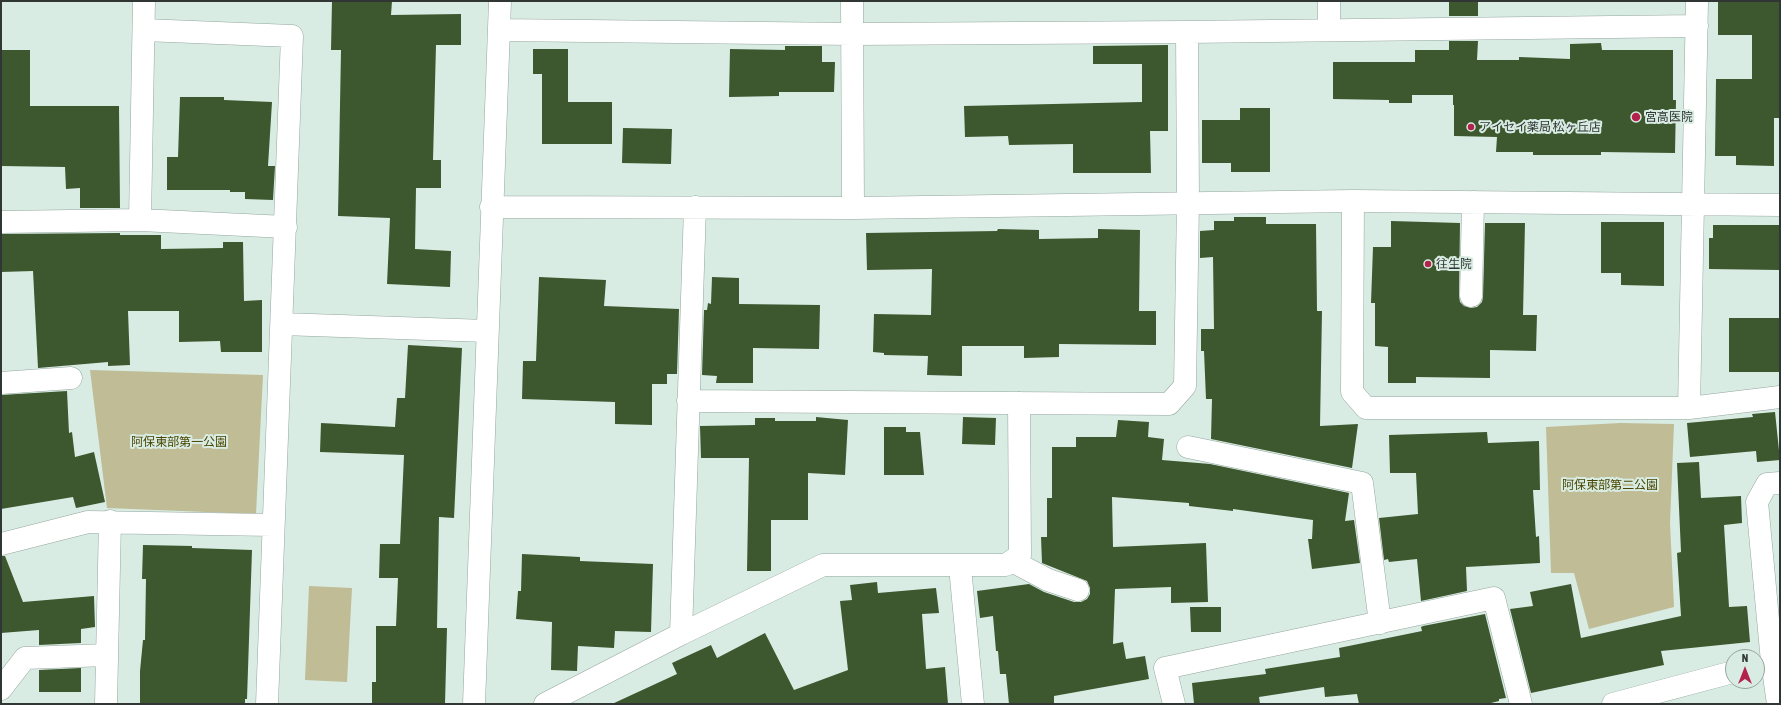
<!DOCTYPE html>
<html>
<head>
<meta charset="utf-8">
<style>
	body { margin:0 }
	#map { position:relative; width:1781px; height:705px; overflow:hidden; background:#d9ece3; font-family:"Asap Condensed",sans-serif }
	canvas { display:block }
	.frame { position:absolute; inset:0; border:2px solid #2f3633; pointer-events:none }
	.north { position:absolute; left:1725px; top:649px; width:40px; height:40px; box-sizing:border-box; background:#d9ece3; border:1px solid #95a39d; border-radius:50%; rotate:0deg; font-size:11px; font-weight:700; line-height:16px; text-align:center; color:#2f3633 }
	.north::after { content:''; display:block; margin:auto; width:14px; height:18px; background:#b3224b; clip-path:polygon(50% 0,100% 100%,50% 72%,0 100%) }
</style>
</head>
<body>
<div id="map">
<canvas width="1781" height="705"></canvas>
<div class="frame"></div>
<div class="north">N</div>
</div>
<script>
const c = document.querySelector('canvas').getContext('2d');
c.lineJoin = 'round';
function fillPath(path, color) {
  c.fillStyle = color;
  c.fill(path, 'evenodd');
}
function shape(rows) {
  const path = new Path2D();
  for (const r of rows) {
    path.moveTo(r[0], r[1]);
    for (let i = 2; i < r.length; i += 2) path.lineTo(r[i], r[i + 1]);
  }
  return path;
}
function strokePath(path, color, width, dash) {
  c.strokeStyle = color;
  c.lineWidth = width;
  c.lineCap = dash ? 'butt' : 'round';
  c.setLineDash(dash || []);
  c.stroke(path);
}
function label(font, color, halo, rows, align = 'center') {
  c.font = font + ' "Asap Condensed","Noto Sans JP",sans-serif';
  c.lineWidth = 4;
  c.setLineDash([]);
  c.textBaseline = 'middle';
  c.strokeStyle = halo;
  c.fillStyle = color;
  for (const [text, x, y, turn = 0] of rows) {
    c.save();
    c.translate(x, y);
    c.rotate((+turn || 0) * Math.PI / 180);
    c.textAlign = isNaN(turn) ? turn : align;
    if (halo) c.strokeText(text, 0, 0);
    c.fillText(text, 0, 0);
    c.restore();
  }
}
fillPath(shape([
	[90,370,263,375,256,514,107,508],
	[1620,423,1674,424,1670,523,1674,607,1589,629,1574,573,1551,573,1546,427],
	[309,586,352,588,347,682,305,680]
]), '#bfbc96');
fillPath(shape([
	[332,1,392,1,391,15,461,14,461,45,436,45,433,160,441,160,441,188,416,188,415,249,451,251,450,287,387,284,390,218,338,216,341,50,331,50],
	[1449,1,1478,1,1478,16,1449,16],
	[1718,1,1780,1,1780,118,1774,118,1774,166,1736,165,1736,156,1715,156,1716,79,1752,79,1752,35,1718,35],
	[1449,41,1478,41,1477,60,1519,60,1519,57,1570,59,1570,44,1601,43,1602,50,1673,50,1673,100,1676,100,1675,153,1601,152,1601,155,1533,155,1533,152,1496,152,1497,137,1454,136,1454,105,1453,105,1453,95,1412,95,1412,103,1389,103,1389,100,1333,99,1333,62,1415,62,1415,50,1449,50],
	[1168,45,1168,131,1150,131,1151,173,1073,173,1073,144,1009,145,1008,136,965,137,964,106,1142,102,1142,64,1093,64,1093,46],
	[785,46,822,46,822,62,835,62,834,92,779,92,779,96,729,97,730,49,785,50],
	[533,49,568,49,568,102,612,102,612,144,542,144,542,74,533,74],
	[1,50,30,50,30,106,119,106,120,208,80,208,80,188,66,189,65,167,1,166],
	[180,97,224,97,224,100,272,102,268,166,275,166,273,200,245,199,245,192,230,192,230,190,167,190,167,157,178,157],
	[1240,108,1270,108,1270,172,1231,172,1231,163,1202,163,1202,120,1240,120],
	[623,128,672,129,671,164,622,163],
	[1234,217,1266,217,1266,224,1316,224,1317,311,1322,311,1320,426,1358,424,1352,468,1211,439,1212,399,1206,399,1204,351,1201,351,1201,329,1214,329,1213,257,1200,258,1200,231,1214,230,1214,221,1234,221],
	[1391,221,1460,223,1459,296,1460,302,1464,306,1471,308,1477,307,1482,302,1483,297,1485,223,1525,223,1523,315,1537,315,1536,351,1490,350,1490,378,1416,377,1416,383,1388,383,1388,347,1375,346,1375,303,1371,303,1373,247,1391,247],
	[1601,222,1664,222,1664,286,1621,285,1621,273,1601,273],
	[1713,225,1779,225,1779,270,1709,269,1709,238,1713,238],
	[998,229,1039,230,1039,239,1098,238,1098,229,1140,230,1139,311,1156,311,1156,345,1059,344,1059,357,1024,358,1024,346,962,346,962,376,927,375,928,356,884,355,884,353,873,352,874,314,931,315,932,269,867,270,866,233,997,231],
	[120,233,120,235,161,235,161,249,223,248,223,242,243,242,244,301,262,300,262,352,221,352,220,341,179,342,179,311,128,311,130,365,108,366,108,362,38,368,33,271,1,272,1,234],
	[539,277,606,280,604,306,679,309,677,374,667,374,667,384,652,384,652,425,615,424,615,402,522,399,523,361,536,361],
	[712,277,739,278,739,304,820,305,819,349,753,348,753,383,716,383,717,376,702,375,704,310,707,310,708,303,711,304],
	[1729,318,1779,318,1779,372,1729,372],
	[408,345,462,348,454,518,439,517,437,628,447,628,445,704,372,704,372,682,376,682,376,626,396,626,398,578,379,578,380,544,400,544,404,455,320,452,321,423,395,427,397,398,405,398],
	[67,391,69,433,72,432,75,457,94,452,105,502,76,508,73,497,1,509,1,395],
	[1775,412,1780,460,1757,462,1756,451,1690,457,1687,423,1753,417,1752,414],
	[816,417,848,420,845,475,808,473,808,520,771,520,771,571,747,571,749,458,701,458,700,426,755,425,755,418,775,418,775,421,816,421],
	[963,417,996,418,995,445,962,444],
	[1118,420,1149,422,1148,437,1164,439,1162,460,1210,464,1349,493,1345,521,1354,520,1360,563,1312,569,1308,539,1312,539,1313,520,1233,509,1233,511,1189,506,1189,503,1112,497,1113,547,1206,543,1208,602,1171,603,1171,587,1115,589,1113,644,1123,642,1126,659,1145,656,1149,679,1054,696,1054,704,1009,704,1006,674,1000,674,998,651,996,651,993,616,980,618,977,591,1029,584,1044,592,1074,602,1081,602,1087,599,1090,594,1090,588,1087,581,1042,563,1041,537,1047,537,1047,498,1052,498,1052,447,1076,447,1076,437,1116,437],
	[884,427,906,427,906,432,920,432,924,475,884,475],
	[1487,432,1488,443,1539,441,1540,490,1533,490,1536,537,1539,536,1540,563,1466,567,1467,591,1421,601,1417,559,1389,562,1388,559,1384,560,1379,518,1418,514,1416,473,1390,473,1389,435],
	[1699,462,1701,498,1741,496,1742,523,1724,525,1729,607,1747,606,1750,642,1661,651,1664,665,1531,693,1510,609,1533,606,1530,592,1571,584,1581,638,1681,616,1677,553,1681,552,1677,463],
	[143,545,192,546,192,548,252,550,247,699,245,699,245,704,140,704,140,671,143,640,145,640,146,579,142,579],
	[522,554,580,557,580,561,653,564,651,632,615,631,614,648,578,646,577,671,551,670,552,622,516,619,518,591,521,591],
	[1,556,5,556,23,602,94,596,95,627,81,629,81,643,39,645,39,630,1,633],
	[877,582,878,593,936,588,939,613,922,614,926,669,945,667,948,704,612,704,677,674,672,663,711,645,717,658,765,633,794,690,848,670,840,601,852,600,850,585],
	[1190,607,1221,607,1221,632,1191,632],
	[1485,614,1506,698,1499,699,1499,701,1487,704,1359,704,1357,694,1325,697,1324,687,1259,697,1260,704,1194,704,1192,683,1266,674,1265,669,1340,657,1339,648,1422,631,1421,627,1423,626],
	[81,668,81,692,39,692,39,670]
]), '#3d572e');
const minor = shape([
	[852,1,853,208],
	[1329,1,1329,30],
	[144,30,292,36,267,704],
	[499,30,853,34,1187,32,1697,26],
	[1353,201,1352,392,1366,408,1689,408,1697,1],
	[491,207,853,208,1353,201,1780,205],
	[140,220,144,1],
	[1,222,140,220,286,227],
	[1471,296,1473,202],
	[282,324,487,331],
	[1,383,71,378],
	[688,401,1169,404,1185,386,1188,202,1187,32],
	[1689,408,1780,397],
	[1188,447,1362,483,1380,623],
	[1,544,88,522,273,525],
	[1012,561,1048,580,1078,590],
	[960,567,973,704],
	[681,634,695,207],
	[1,689,25,658,107,655],
	[106,704,110,521],
	[474,704,500,1],
	[545,704,681,634,823,565,1006,565,1020,555,1019,403],
	[1174,704,1165,668,1494,598,1521,704],
	[1613,704,1733,672],
	[1778,704,1772,662,1757,502,1767,484,1780,483]
]);
strokePath(minor, '#94a69e', 23);
strokePath(minor, '#fff', 22);
for (const [x, y, r, color] of [
	[1636,117,5,"#b3224b"],
	[1471,127,4,"#b3224b"],
	[1428,264,4,"#b3224b"]
]) {
  const dot = new Path2D();
  dot.arc(x, y, r, 0, 2 * Math.PI);
  c.fillStyle = color;
  c.fill(dot);
  strokePath(dot, '#d9ece3', 1.5);
}
label('12px', '#2f3633', '#d9ece3', [
	["宮高医院",1645,117],
	["アイセイ薬局 松ヶ丘店",1479,127],
	["往生院",1436,264]
], 'left');
label('12px', '#4a4500', '#d9ece3', [
	["阿保東部第一公園",179,442],
	["阿保東部第二公園",1610,485]
]);
</script>
</body>
</html>
